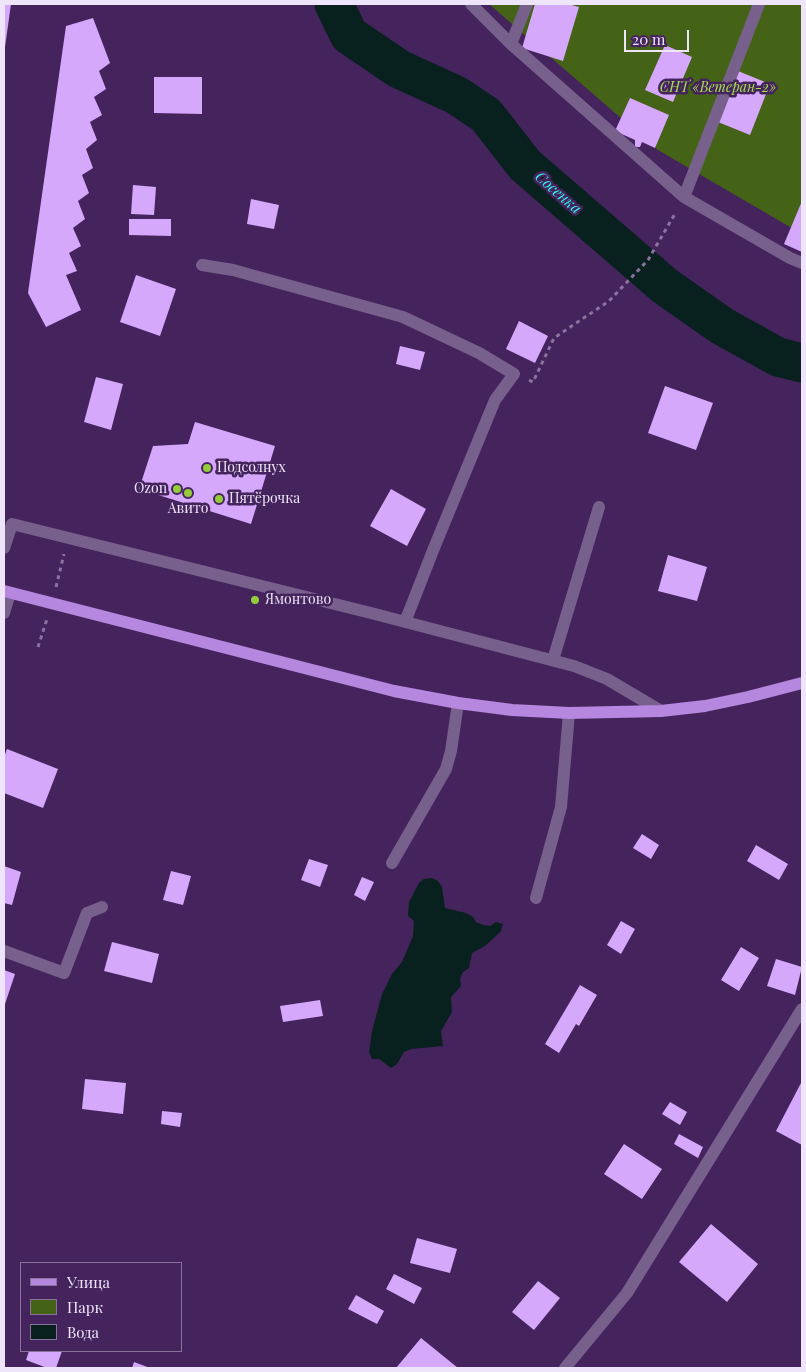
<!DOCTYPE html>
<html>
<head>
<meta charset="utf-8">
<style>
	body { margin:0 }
	#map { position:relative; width:806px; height:1372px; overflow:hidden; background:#45245e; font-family:"Playfair Display",serif }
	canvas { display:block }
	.frame { position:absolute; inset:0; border:5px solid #efe5fa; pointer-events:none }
	.legend { position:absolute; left:20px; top:1262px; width:162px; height:90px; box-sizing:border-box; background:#45245e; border:1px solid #89719c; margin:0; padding:6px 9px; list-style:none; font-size:15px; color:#efe5fa }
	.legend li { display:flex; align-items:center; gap:10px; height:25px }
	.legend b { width:25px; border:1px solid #89719c }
	.scale { position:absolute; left:624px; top:30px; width:65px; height:22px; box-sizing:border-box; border:2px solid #efe5fa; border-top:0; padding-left:6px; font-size:15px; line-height:18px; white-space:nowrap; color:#efe5fa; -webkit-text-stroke:4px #45245e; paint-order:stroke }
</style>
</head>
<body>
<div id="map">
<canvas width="806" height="1372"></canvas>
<div class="frame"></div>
<ul class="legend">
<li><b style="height:6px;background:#b687de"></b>Улица</li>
<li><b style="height:14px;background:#456316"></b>Парк</li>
<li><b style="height:14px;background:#08211f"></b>Вода</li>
</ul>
<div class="scale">20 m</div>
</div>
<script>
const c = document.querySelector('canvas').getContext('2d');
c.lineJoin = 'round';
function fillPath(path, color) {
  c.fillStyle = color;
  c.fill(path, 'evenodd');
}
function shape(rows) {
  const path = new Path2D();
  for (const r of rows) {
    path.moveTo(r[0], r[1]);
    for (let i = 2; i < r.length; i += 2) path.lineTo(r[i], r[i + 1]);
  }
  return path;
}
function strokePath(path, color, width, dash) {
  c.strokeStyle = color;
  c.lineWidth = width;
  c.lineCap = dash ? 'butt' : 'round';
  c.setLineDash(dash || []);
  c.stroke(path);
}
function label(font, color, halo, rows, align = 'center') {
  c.font = font + ' "Playfair Display",serif';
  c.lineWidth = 5;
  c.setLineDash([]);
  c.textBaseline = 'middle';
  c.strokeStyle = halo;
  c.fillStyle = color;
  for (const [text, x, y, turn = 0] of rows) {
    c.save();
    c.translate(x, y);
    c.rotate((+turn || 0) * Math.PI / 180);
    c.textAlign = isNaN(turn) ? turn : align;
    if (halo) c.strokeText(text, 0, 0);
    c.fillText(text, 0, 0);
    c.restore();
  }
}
fillPath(shape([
	[489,4,802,4,802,234,658,150]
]), '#456316');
fillPath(shape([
	[432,878,438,881,442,887,445,908,466,913,473,917,476,922,483,925,490,926,496,922,503,924,501,931,496,936,485,946,472,953,469,968,463,972,460,979,461,986,451,997,452,1012,441,1031,443,1046,411,1049,404,1052,397,1064,391,1068,379,1059,372,1059,369,1052,372,1031,382,994,392,974,402,962,413,936,414,921,408,916,409,902,419,883,424,879]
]), '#08211f');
strokePath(shape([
	[334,4,349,35,399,69,456,95,486,115,525,165,665,286,722,326,778,357,802,363]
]), '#08211f', 39);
fillPath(shape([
	[4,4,11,4,5,47,4,47],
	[535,4,568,4,579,7,563,61,522,48],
	[93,18,110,63,99,71,106,89,94,97,102,115,90,122,97,140,86,149,93,168,82,175,89,193,78,201,85,219,73,228,81,246,69,253,77,271,66,275,81,310,46,327,28,293,66,26],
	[665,45,692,57,673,102,645,90],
	[738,71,770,84,750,135,718,122],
	[154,77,202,77,202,114,154,113],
	[630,98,669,115,655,148,642,142,640,147,635,147,635,140,615,131],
	[133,185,156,187,154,215,131,214],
	[251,199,279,205,274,229,247,224],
	[802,201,802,252,784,244],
	[129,219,171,219,171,236,129,235],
	[136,275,176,289,160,336,120,322],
	[519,321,548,336,535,363,506,349],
	[400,346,425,352,420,370,396,364],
	[96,377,123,384,111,430,84,422],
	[665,386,713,403,696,450,648,433],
	[195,422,275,446,251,524,139,489,153,446,188,444],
	[391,489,426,509,407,546,370,526],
	[668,555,707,567,697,601,658,591],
	[7,749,58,769,43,808,4,793,4,757],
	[642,834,659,845,651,859,633,848],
	[756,845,788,864,779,880,747,861],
	[309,859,328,865,320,887,301,880],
	[4,866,21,872,12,905,4,903],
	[171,871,191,876,183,905,163,900],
	[362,877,374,882,365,901,354,895],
	[621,921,635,929,621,954,607,945],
	[112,942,159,954,152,983,104,971],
	[741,947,759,958,739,991,721,980],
	[776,959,802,967,795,995,767,986],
	[4,970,15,974,4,1007],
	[580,985,597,995,579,1026,576,1024,559,1053,545,1044],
	[320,1000,323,1016,283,1022,280,1006],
	[85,1079,126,1083,123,1114,82,1109],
	[802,1081,802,1145,776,1131],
	[670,1102,687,1112,680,1125,662,1114],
	[162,1111,182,1113,180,1127,161,1124],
	[679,1134,703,1147,698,1158,674,1144],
	[624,1144,662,1169,642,1199,604,1174],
	[711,1224,758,1264,727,1302,679,1262],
	[417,1238,457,1249,450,1273,410,1263],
	[394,1274,422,1288,414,1304,386,1289],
	[538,1281,560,1298,534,1330,512,1312],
	[356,1295,384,1311,377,1324,348,1309],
	[421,1338,458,1368,396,1368],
	[29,1351,62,1351,56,1368,47,1368,26,1360],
	[134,1362,150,1368,132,1368]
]), '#d5a8fc');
strokePath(shape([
	[529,380,533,382,554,338,609,301,648,260,676,212],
	[56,587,64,554],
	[38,647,47,619]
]), '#8b739e', 3, [4, 4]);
strokePath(shape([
	[471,4,511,44,527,4],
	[759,4,684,197,790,258,802,263],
	[511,44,684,197],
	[202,265,233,270,403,317,479,353,514,374,495,400,434,548,405,622],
	[4,548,12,524,371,613,574,666,607,679,661,711],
	[4,613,10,593],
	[553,660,599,507],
	[392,863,446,769,451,751,458,703],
	[536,898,561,807,569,713],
	[4,951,64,973,87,913,102,907],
	[565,1368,627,1293,802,1009]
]), '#77608b', 12);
strokePath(shape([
	[4,591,394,691,458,703,512,710,569,713,661,711,705,706,748,697,802,683]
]), '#b687de', 12);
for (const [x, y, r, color] of [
	[207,468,5,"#94cc3b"],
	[177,489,5,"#94cc3b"],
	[188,493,5,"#94cc3b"],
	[219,499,5,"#94cc3b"],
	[255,600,5,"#94cc3b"]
]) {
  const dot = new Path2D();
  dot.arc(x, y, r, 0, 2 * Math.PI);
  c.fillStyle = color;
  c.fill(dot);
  strokePath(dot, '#45245e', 2);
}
label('italic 14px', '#a5e04b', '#45245e', [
	["СНТ «Ветеран-2»",718,88]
]);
label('14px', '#efe5fa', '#45245e', [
	["Подсолнух",217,468],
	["Ozon",167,489,"right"],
	["Пятёрочка",229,499],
	["Авито",188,509,"center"],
	["Ямонтово",265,600]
], 'left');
label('italic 15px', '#2dfaee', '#45245e', [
	["Сосенка",558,193,41]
]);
</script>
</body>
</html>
